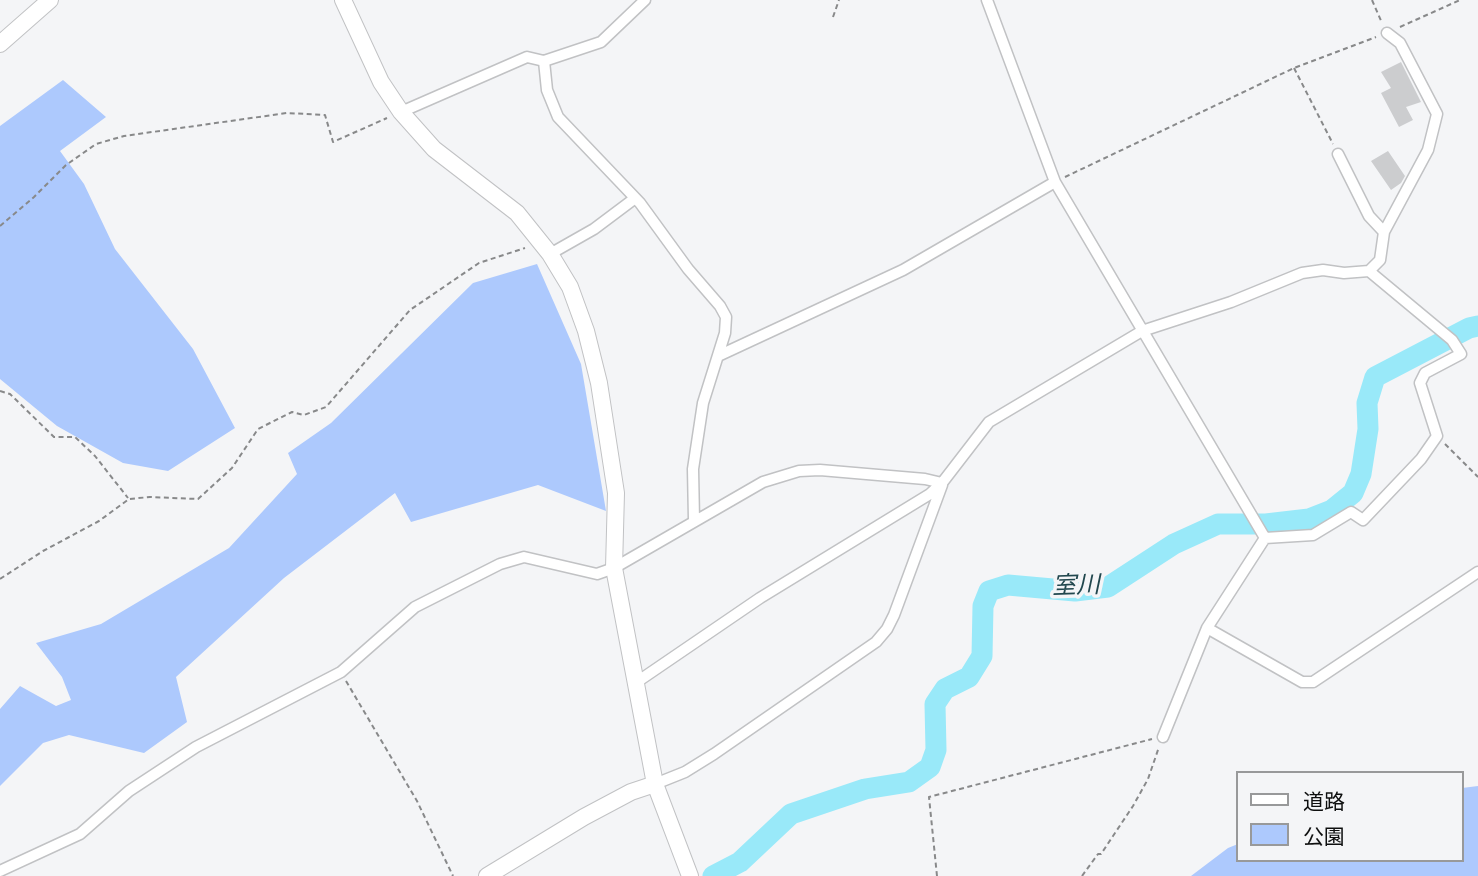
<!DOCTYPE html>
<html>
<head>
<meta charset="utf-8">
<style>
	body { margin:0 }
	#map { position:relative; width:1478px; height:876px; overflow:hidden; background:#f4f5f7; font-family:"Zilla Slab","Noto Sans JP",serif }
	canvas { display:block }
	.legend { position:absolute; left:1236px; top:771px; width:228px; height:91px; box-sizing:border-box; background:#f4f5f7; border:2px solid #98999a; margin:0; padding:9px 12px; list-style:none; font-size:21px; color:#0e0f0f }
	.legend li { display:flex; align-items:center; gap:14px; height:35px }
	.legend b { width:35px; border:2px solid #98999a }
</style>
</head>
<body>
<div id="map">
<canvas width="1478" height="876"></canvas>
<ul class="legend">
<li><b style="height:9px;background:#fff"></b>道路</li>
<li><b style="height:19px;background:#adc9fd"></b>公園</li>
</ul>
</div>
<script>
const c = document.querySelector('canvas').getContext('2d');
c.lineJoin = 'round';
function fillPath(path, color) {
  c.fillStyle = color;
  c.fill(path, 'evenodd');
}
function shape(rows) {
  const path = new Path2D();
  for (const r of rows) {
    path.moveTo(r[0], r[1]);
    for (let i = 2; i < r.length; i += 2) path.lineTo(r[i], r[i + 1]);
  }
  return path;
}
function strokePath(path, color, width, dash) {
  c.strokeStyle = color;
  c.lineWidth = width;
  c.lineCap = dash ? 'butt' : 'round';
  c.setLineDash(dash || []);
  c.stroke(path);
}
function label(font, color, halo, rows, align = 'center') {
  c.font = font + ' "Zilla Slab","Noto Sans JP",serif';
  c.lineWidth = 7;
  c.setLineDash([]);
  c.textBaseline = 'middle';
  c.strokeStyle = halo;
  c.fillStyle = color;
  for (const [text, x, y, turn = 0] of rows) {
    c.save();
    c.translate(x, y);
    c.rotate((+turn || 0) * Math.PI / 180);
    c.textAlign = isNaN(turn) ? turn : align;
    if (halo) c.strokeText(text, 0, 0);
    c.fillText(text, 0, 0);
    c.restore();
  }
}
fillPath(shape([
	[63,80,106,117,60,151,84,184,115,249,193,349,235,428,168,471,123,463,57,426,0,379,0,126],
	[537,264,581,364,606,511,538,485,411,522,395,493,284,578,176,677,187,722,144,753,69,735,43,743,0,786,0,709,20,686,56,706,71,700,62,677,36,643,101,624,229,548,297,474,288,453,331,423,473,283],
	[1478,786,1478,876,1191,876,1228,848,1238,844,1238,860,1462,860,1462,788]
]), '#adc9fd');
strokePath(shape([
	[713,876,740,862,791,814,865,789,909,782,930,767,936,750,935,704,945,689,969,677,982,656,983,606,989,591,1008,585,1075,591,1108,587,1174,544,1218,524,1266,524,1309,519,1332,510,1353,493,1361,474,1368,429,1367,403,1375,377,1469,328,1478,326]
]), '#99e9f9', 21);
fillPath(shape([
	[1401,62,1421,102,1406,107,1413,120,1399,127,1381,93,1391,88,1381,72],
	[1388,151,1405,176,1401,183,1391,190,1371,161]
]), '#cccdcf');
const street = shape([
	[987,0,1055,182,1265,538],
	[544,61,547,90,558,117,640,203,688,269,720,306,726,317,725,333,703,403,693,469,694,520],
	[401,112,527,57,544,61,601,42,645,0],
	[1338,154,1369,216,1384,232],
	[550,254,594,229,634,199],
	[718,356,903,270,1055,182],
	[1265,538,1313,535,1351,512,1363,520,1421,459,1437,436,1420,383,1425,373,1461,354,1452,340,1369,271],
	[1207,628,1302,682,1313,682,1478,572],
	[634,684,760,598,930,494,942,483,989,422,1142,331,1231,302,1302,273,1323,270,1344,273,1369,271,1380,260,1384,232,1428,150,1437,114,1400,43,1387,33],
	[1163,737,1207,628,1265,538],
	[655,784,685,772,714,754,876,642,887,629,894,615,942,485],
	[0,871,80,834,129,791,196,747,341,672,415,607,500,564,524,557,597,574,614,568,763,482,799,471,820,470,925,479,942,483]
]);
const secondary = shape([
	[343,0,381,82,401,112,434,149,517,213,550,254,570,287,586,331,599,383,616,493,614,568,655,784,631,792,584,817,487,876],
	[0,44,50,0],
	[655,784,690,876]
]);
strokePath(street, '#c1c2c4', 13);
strokePath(secondary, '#c1c2c4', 18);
strokePath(shape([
	[1372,0,1382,23],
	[833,17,839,0],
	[1400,27,1460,0],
	[1294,68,1333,144],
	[1065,177,1294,68,1376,37],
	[0,226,34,197,66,165,96,144,124,136,287,113,325,115,333,142,387,118],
	[0,391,10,394,54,437,75,437,95,456,128,498],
	[1445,444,1478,477],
	[0,579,43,551,99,521,129,499,150,497,198,499,232,468,258,429,292,412,304,415,326,407,410,310,479,263,525,248],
	[346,681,417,801,453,876],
	[937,876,929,797,1152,739],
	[1082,876,1098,854,1101,854,1133,806,1148,779,1159,747]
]), '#88898a', 2, [5, 3.5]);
strokePath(street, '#fff', 10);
strokePath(secondary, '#fff', 16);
label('italic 24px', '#21474e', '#f4f5f7', [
	["室川",1076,586,-2]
]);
</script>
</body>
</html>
